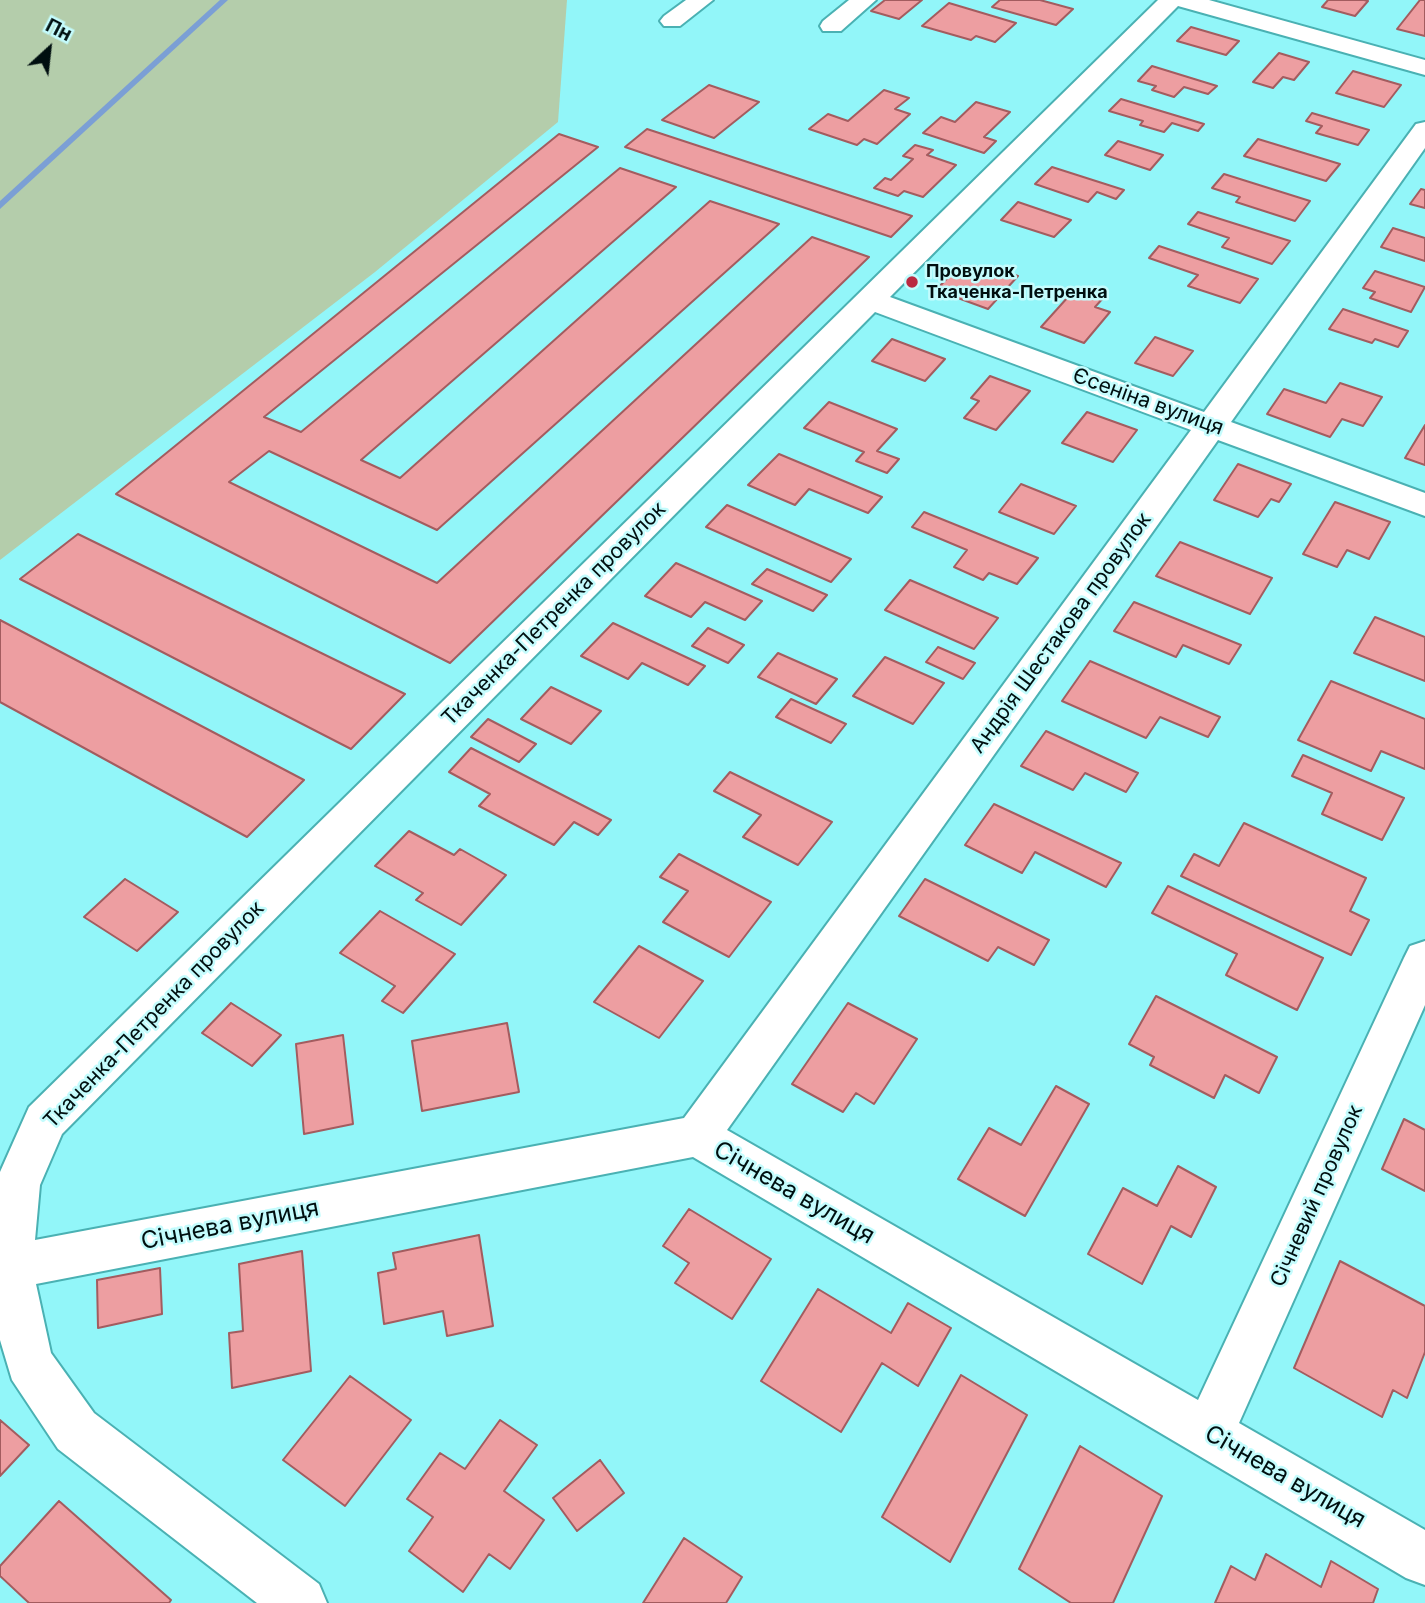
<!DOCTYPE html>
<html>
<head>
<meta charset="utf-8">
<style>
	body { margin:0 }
	#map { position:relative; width:1425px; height:1603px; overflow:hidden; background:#92f6f9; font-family:Inter,sans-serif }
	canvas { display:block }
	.north { position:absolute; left:14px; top:14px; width:70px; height:70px; -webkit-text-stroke:5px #c4fcfd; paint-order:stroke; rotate:27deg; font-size:19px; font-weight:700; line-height:28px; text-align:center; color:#000f10 }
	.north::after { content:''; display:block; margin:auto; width:24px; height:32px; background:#000f10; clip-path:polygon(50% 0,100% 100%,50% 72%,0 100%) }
</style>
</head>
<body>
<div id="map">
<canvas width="1425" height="1603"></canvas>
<div class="north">Пн</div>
</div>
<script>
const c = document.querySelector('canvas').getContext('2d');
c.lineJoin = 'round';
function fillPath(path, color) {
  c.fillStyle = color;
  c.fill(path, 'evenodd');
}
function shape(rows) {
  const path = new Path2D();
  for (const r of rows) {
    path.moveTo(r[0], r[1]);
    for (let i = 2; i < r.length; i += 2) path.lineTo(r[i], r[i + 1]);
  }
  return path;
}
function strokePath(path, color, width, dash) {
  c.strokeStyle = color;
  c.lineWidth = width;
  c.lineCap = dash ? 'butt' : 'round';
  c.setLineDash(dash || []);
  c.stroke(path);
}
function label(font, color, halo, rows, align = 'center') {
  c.font = font + ' Inter,sans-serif';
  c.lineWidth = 5;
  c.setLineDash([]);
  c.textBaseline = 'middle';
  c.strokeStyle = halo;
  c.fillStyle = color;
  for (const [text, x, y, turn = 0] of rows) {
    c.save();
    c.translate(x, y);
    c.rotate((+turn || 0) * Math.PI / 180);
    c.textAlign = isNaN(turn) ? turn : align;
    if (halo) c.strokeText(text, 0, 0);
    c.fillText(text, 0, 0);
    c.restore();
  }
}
fillPath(shape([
	[0,0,567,0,558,122,375,272,0,560]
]), '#b4cdab');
fillPath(shape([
	[220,0,228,0,0,209,0,201,220,0]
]), '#7b9fd5');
const building = shape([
	[885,0,922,0,899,19,871,11,885,0],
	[1000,0,1040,0,1073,9,1056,25,992,7,1000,0],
	[1328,0,1364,0,1368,1,1355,16,1322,7,1328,0],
	[1420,0,1425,0,1425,36,1397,29,1420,0],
	[949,3,1016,23,995,42,976,36,971,40,922,26,949,3],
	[1191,27,1239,41,1226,55,1177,41,1191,27],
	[1279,53,1309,62,1294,80,1283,77,1273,88,1253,82,1279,53],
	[1152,66,1217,86,1208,94,1184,87,1174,97,1152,90,1156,86,1138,81,1152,66],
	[1353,71,1401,85,1384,107,1336,93,1353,71],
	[709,85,759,102,714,138,662,120,709,85],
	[884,90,909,98,895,109,910,114,877,144,864,139,857,145,809,129,828,114,848,121,884,90],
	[1121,99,1204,124,1198,131,1172,123,1164,132,1140,125,1143,121,1109,111,1121,99],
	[976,102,1010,112,984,137,996,141,984,153,923,133,941,117,955,122,976,102],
	[1312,113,1369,130,1358,145,1316,133,1322,126,1306,121,1312,113],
	[647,129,912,216,891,237,625,147,647,129],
	[559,134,598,147,264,417,301,432,620,168,676,187,361,460,400,478,710,201,779,224,437,530,269,451,229,482,437,583,812,237,869,257,450,663,116,494,559,134],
	[1258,139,1340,164,1326,181,1244,156,1258,139],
	[1118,141,1163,155,1150,170,1105,155,1118,141],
	[915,145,933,150,927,155,956,165,923,197,904,191,898,196,874,188,885,178,891,180,913,159,903,156,915,145],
	[1052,167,1124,190,1116,199,1097,192,1088,202,1035,184,1052,167],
	[1224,174,1310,201,1295,221,1236,202,1240,197,1212,188,1224,174],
	[1421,189,1425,190,1425,208,1410,204,1421,189],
	[1018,202,1071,220,1054,237,1001,220,1018,202],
	[1198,212,1290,241,1272,264,1222,247,1229,238,1188,224,1198,212],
	[1393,228,1425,238,1425,261,1381,247,1393,228],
	[1159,246,1258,279,1240,303,1188,286,1198,275,1149,258,1159,246],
	[959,266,991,277,999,269,1018,276,988,309,936,290,959,266],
	[1375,271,1425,287,1411,312,1370,298,1375,292,1363,288,1375,271],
	[1077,287,1104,297,1095,307,1110,312,1084,343,1041,327,1077,287],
	[1343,309,1408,331,1398,347,1375,339,1372,343,1329,329,1343,309],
	[1155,337,1193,351,1173,376,1135,363,1155,337],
	[892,339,945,359,925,381,872,361,892,339],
	[990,376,1030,391,996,430,964,418,979,401,971,398,990,376],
	[1340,383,1382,397,1363,426,1342,419,1330,437,1267,414,1284,389,1326,403,1340,383],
	[829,402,897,429,877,451,899,459,887,473,856,461,864,452,804,428,829,402],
	[1087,412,1137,430,1113,462,1062,443,1087,412],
	[1425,425,1425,465,1405,458,1425,425],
	[779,454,882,497,868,513,809,489,795,505,748,485,779,454],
	[1238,464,1291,484,1279,502,1271,499,1258,517,1214,500,1238,464],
	[1021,484,1076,506,1054,534,999,512,1021,484],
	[1335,502,1390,522,1369,559,1347,550,1337,567,1303,554,1335,502],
	[727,505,851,559,831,582,706,527,727,505],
	[924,512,1038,558,1017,584,989,573,983,580,954,567,967,550,912,527,924,512],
	[78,534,405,694,351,749,20,579,78,534],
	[1180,542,1272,578,1250,614,1156,576,1180,542],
	[676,563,762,601,745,620,705,602,691,617,645,596,676,563],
	[767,569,827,595,813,611,752,584,767,569],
	[910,580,998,618,974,649,885,610,910,580],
	[1134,602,1241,645,1229,664,1183,645,1176,657,1114,631,1134,602],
	[1375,617,1425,637,1425,681,1354,653,1375,617],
	[0,620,304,780,247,837,0,702,0,620],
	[613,623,705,666,688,685,642,663,628,679,581,656,613,623],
	[708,628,744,645,728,663,692,646,708,628],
	[938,647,975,663,963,679,926,662,938,647],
	[778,653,837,679,816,704,758,677,778,653],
	[885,657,944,683,913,724,853,696,885,657],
	[1090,661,1220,717,1208,737,1160,717,1146,738,1062,701,1090,661],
	[1331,681,1425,719,1425,769,1381,751,1371,771,1298,740,1331,681],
	[551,687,601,711,571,744,521,719,551,687],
	[791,699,846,724,831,743,776,717,791,699],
	[488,719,536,744,519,762,471,737,488,719],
	[1046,731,1138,773,1126,792,1085,773,1073,790,1021,766,1046,731],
	[471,748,611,820,598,835,574,822,554,845,479,806,490,794,449,772,471,748],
	[1303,755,1404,798,1382,840,1322,814,1332,793,1292,776,1303,755],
	[730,772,832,822,798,865,743,837,761,815,714,791,730,772],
	[994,804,1121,863,1106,887,1035,852,1022,873,965,845,994,804],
	[1244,823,1366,878,1350,911,1369,920,1351,955,1181,876,1194,854,1219,866,1244,823],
	[409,831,454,855,460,849,506,875,461,925,416,900,423,893,375,866,409,831],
	[679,854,771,902,729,957,663,922,688,891,660,877,679,854],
	[125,879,178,912,137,951,84,917,125,879],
	[925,879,1049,940,1034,965,998,947,988,961,899,916,925,879],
	[1168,886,1323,958,1297,1010,1226,975,1237,954,1152,913,1168,886],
	[380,911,455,954,403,1013,382,1001,395,986,340,953,380,911],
	[639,946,703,981,659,1038,594,1002,639,946],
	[1156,996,1277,1057,1259,1093,1225,1075,1214,1098,1150,1065,1154,1057,1129,1044,1156,996],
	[231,1003,281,1035,252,1066,202,1033,231,1003],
	[848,1003,917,1039,874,1104,856,1093,843,1112,792,1084,848,1003],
	[507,1023,519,1092,422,1111,412,1041,507,1023],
	[343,1035,353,1124,304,1134,296,1044,343,1035],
	[1056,1086,1089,1104,1025,1216,958,1179,989,1128,1021,1145,1056,1086],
	[1404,1119,1425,1130,1425,1191,1382,1169,1404,1119],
	[1178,1166,1216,1187,1191,1237,1171,1226,1142,1284,1088,1254,1123,1188,1157,1206,1178,1166],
	[689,1209,771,1259,732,1319,675,1283,689,1263,663,1246,689,1209],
	[479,1235,493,1326,447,1336,443,1311,384,1324,378,1273,396,1269,393,1253,479,1235],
	[302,1251,311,1371,232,1388,229,1333,243,1331,239,1264,302,1251],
	[1340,1261,1425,1306,1425,1352,1407,1398,1393,1390,1382,1417,1294,1368,1340,1261],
	[160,1268,162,1314,98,1328,97,1280,160,1268],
	[818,1289,891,1333,908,1303,951,1328,918,1386,882,1363,841,1432,761,1381,818,1289],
	[961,1375,1027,1415,950,1562,882,1517,961,1375],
	[350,1376,411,1420,345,1506,283,1460,350,1376],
	[0,1420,29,1445,0,1476,0,1420],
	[500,1420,537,1445,504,1491,544,1520,510,1569,489,1554,463,1592,409,1551,433,1517,407,1499,440,1453,465,1469,500,1420],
	[1080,1446,1162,1496,1113,1603,1071,1603,1019,1569,1080,1446],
	[600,1460,624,1493,577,1531,553,1498,600,1460],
	[59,1501,171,1600,169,1603,29,1603,0,1576,0,1566,59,1501],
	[684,1538,742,1577,726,1603,643,1603,684,1538],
	[1266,1554,1321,1587,1331,1561,1378,1589,1373,1603,1215,1603,1231,1566,1255,1580,1266,1554]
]);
fillPath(building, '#ed9ea1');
strokePath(building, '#a35c5f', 2);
const street = shape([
	[686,0,713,0,680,26,664,26,660,21,664,16,686,0],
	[849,0,876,0,841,31,823,31,820,26,823,21,849,0],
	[1158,0,1209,0,1425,60,1425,75,1178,6,890,297,1204,412,1416,124,1425,122,1425,148,1231,422,1425,493,1425,516,1218,440,727,1130,1198,1400,1404,958,1410,946,1425,941,1425,1005,1239,1423,1425,1530,1425,1585,1406,1578,693,1157,36,1284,51,1353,94,1413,319,1584,327,1603,257,1603,58,1449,12,1380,0,1340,0,1172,29,1107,1158,0],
	[875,312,1191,430,684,1118,35,1240,40,1185,62,1134,875,312]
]);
strokePath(street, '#4ab1b3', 4);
fillPath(street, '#fff');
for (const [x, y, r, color] of [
	[912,282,7,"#ba2941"]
]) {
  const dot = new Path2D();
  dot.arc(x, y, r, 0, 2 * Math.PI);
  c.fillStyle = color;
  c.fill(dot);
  strokePath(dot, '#c4fcfd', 2.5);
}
label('bold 18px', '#000f10', '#c4fcfd', [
	["Провулок",926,272],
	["Ткаченка-Петренка",926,293]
], 'left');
label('21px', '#000f10', '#c4fcfd', [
	["Єсеніна вулиця",1148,402,20],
	["Ткаченка-Петренка провулок",554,614,-45],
	["Андрія Шестакова провулок",1061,633,-54],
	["Ткаченка-Петренка провулок",154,1015,-46],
	["Січневий провулок",1317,1196,-66]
]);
label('24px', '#000f10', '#c4fcfd', [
	["Січнева вулиця",794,1193,30],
	["Січнева вулиця",230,1225,-11],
	["Січнева вулиця",1285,1477,30]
]);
</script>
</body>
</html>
